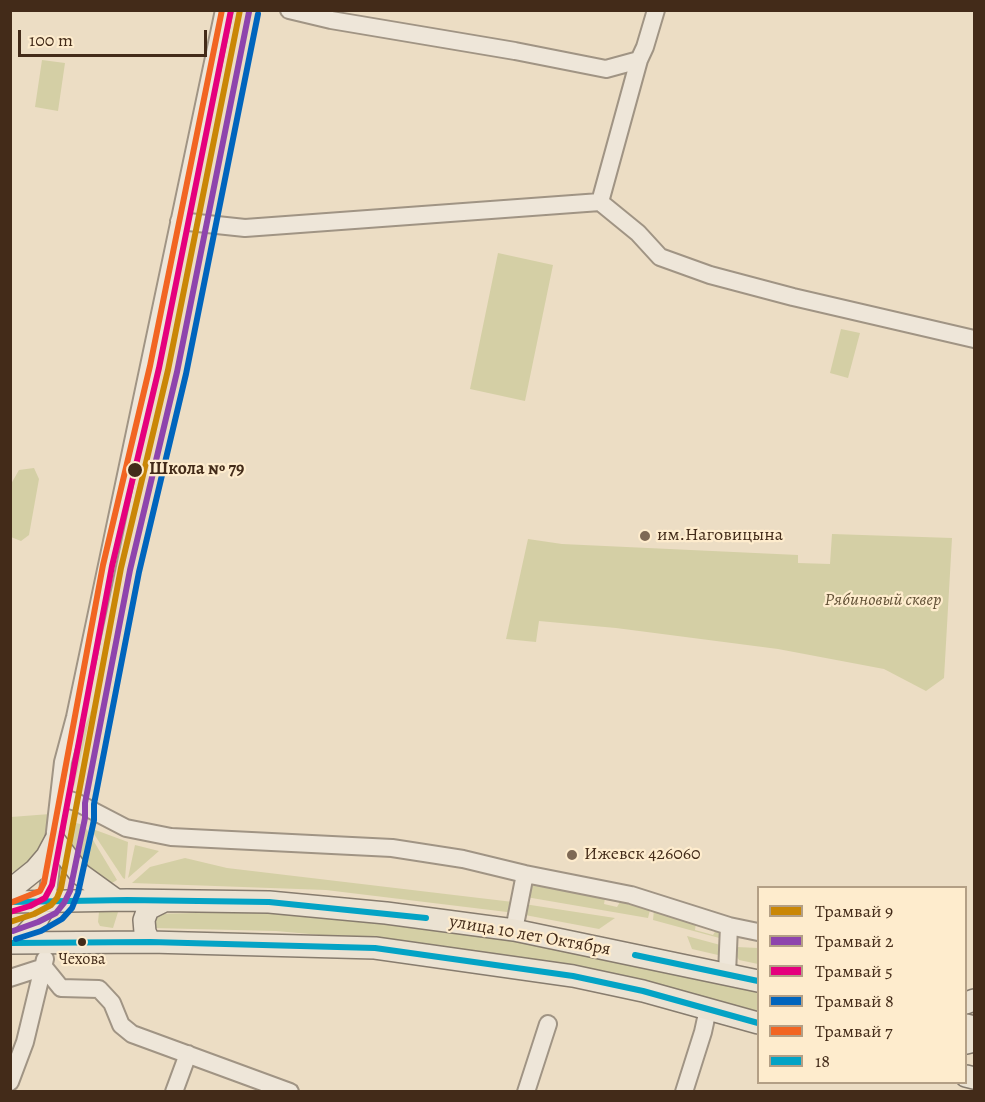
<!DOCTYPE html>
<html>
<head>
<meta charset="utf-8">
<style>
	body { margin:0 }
	#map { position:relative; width:985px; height:1102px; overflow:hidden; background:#ecddc4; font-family:Alegreya,serif }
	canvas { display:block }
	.frame { position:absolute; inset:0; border:12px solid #432b19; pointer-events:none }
	.legend { position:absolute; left:757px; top:886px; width:210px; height:198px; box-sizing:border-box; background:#feeccd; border:2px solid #b39f85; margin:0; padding:8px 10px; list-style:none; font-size:18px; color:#432b19 }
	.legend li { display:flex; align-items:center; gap:12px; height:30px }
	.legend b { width:30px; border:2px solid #b39f85 }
	.scale { position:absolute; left:18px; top:30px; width:189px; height:27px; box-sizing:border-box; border:3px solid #432b19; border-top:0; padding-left:8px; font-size:18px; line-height:21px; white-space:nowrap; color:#432b19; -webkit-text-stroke:4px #feeccd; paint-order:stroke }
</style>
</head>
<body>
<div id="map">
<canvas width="985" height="1102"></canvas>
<div class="frame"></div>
<ul class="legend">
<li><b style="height:8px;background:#ca8706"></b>Трамвай 9</li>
<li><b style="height:8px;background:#8e44ad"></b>Трамвай 2</li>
<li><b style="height:8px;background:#e5007d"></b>Трамвай 5</li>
<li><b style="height:8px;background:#0065bd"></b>Трамвай 8</li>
<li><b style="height:8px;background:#f26522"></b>Трамвай 7</li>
<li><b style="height:8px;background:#03a3c5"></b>18</li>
</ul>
<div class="scale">100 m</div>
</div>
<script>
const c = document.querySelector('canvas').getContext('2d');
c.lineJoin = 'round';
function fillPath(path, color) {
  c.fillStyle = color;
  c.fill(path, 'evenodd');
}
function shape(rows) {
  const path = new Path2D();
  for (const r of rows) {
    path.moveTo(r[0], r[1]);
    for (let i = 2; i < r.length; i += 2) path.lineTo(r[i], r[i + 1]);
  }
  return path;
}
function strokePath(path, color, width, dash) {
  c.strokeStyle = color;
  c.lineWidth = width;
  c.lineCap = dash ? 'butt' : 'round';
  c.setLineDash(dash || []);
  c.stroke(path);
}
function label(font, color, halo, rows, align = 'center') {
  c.font = font + ' Alegreya,serif';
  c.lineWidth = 4.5;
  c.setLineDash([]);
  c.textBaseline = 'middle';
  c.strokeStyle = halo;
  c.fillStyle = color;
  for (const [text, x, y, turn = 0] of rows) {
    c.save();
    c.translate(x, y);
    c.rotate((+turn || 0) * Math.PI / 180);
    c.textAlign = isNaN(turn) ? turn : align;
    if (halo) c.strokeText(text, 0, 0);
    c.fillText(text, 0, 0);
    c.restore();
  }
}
fillPath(shape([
	[42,60,65,63,58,111,35,107],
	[498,253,553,265,525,401,470,389],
	[841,329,860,333,848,378,830,373],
	[34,468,39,479,29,535,21,541,11,537,11,484,19,470],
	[832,534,952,538,944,678,926,691,884,669,778,649,616,628,539,621,536,642,506,639,528,539,562,544,798,555,798,563,830,564],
	[92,708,74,787,74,757],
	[50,814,43,845,33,860,11,873,11,817],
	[76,823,84,825,117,880,112,883,102,880,69,854],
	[90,828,128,842,125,879,123,878],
	[135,845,159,851,128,878],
	[185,858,227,868,513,902,510,911,507,912,326,890,132,883,150,867],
	[530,880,605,898,604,904,617,907,620,902,650,910,648,918,526,897],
	[524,904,615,918,599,929,525,915],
	[119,909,113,928,100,926,98,922,99,912,105,910],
	[654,910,696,923,695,930,713,935,716,930,722,935,723,939,653,920],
	[271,911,319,913,573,948,758,991,758,1011,629,979,399,942,276,931,153,928,154,914],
	[687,936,724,946,721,954,718,955,692,949],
	[737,947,758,948,758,964,739,960,735,953]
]), '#d4cfa5');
const minor = shape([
	[289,10,331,20,515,51,606,69,639,60],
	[656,10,645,47,639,60,600,202,638,233,660,257,710,275,793,297,974,339],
	[179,221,245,228,600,202],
	[60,797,76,802,126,828,171,837,392,848,463,859,525,874,631,895,729,926,758,932],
	[47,902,63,762,75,717,224,10],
	[514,930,525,874],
	[44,967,61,988,99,989,112,1003,121,1025,132,1034,290,1092],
	[727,974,729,926],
	[10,978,44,967],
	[10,1082,25,1042,45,959],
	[174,1092,188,1054],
	[526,1092,548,1024],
	[684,1092,703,1032,708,1009]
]);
const major = shape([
	[10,890,35,870,47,856,55,841,80,874,116,900],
	[10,902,127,900,269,902,386,913,514,930,758,981],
	[150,942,145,932,144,920,148,909,162,902],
	[10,943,150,942,375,948,573,976,643,991,758,1023],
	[18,943,35,924,47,902],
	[966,1003,974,1000],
	[966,1025,974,1027],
	[966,1043,974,1041],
	[966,1076,974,1078]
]);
strokePath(minor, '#a09484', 20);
strokePath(major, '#877c6e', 24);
strokePath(minor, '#eee6d9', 16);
strokePath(major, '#ebe2d2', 21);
strokePath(shape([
	[10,902,127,900,269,902,426,918],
	[10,943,150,942,375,948,573,976,643,991,758,1023],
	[635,955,758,981]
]), '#03a3c5', 6);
strokePath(shape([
	[10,922,34,914,51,905,57,898,61,888,121,568,168,370,240,10]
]), '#ca8706', 6);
strokePath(shape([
	[13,931,38,922,56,913,64,903,70,891,85,818,85,803,130,570,177,372,249,12]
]), '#8e44ad', 6);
strokePath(shape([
	[10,912,30,906,45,898,52,885,112,566,159,368,231,10]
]), '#e5007d', 6);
strokePath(shape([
	[16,939,41,931,62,919,72,908,78,893,94,820,94,804,139,572,186,374,258,14]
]), '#0065bd', 6);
strokePath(shape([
	[10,903,40,891,44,883,103,565,150,366,222,10]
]), '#f26522', 6);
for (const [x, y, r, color] of [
	[135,470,8,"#432b19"],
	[645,536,6,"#7e6955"],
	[572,855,6,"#7e6955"],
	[82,942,5,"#432b19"]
]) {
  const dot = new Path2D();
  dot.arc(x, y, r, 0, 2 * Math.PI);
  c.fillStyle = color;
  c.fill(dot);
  strokePath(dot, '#feeccd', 2);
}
label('16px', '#432b19', '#feeccd', [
	["Чехова",82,960]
]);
label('bold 18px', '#432b19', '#feeccd', [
	["Школа № 79",149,470]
], 'left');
label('18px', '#432b19', '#feeccd', [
	["им.Наговицына",657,536],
	["Ижевск 426060",584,855]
], 'left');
label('italic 18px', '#625136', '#feeccd', [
	["Рябиновый сквер",883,601]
]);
label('18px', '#432b19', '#feeccd', [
	["улица 10 лет Октября",530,936,10]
]);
</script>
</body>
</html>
